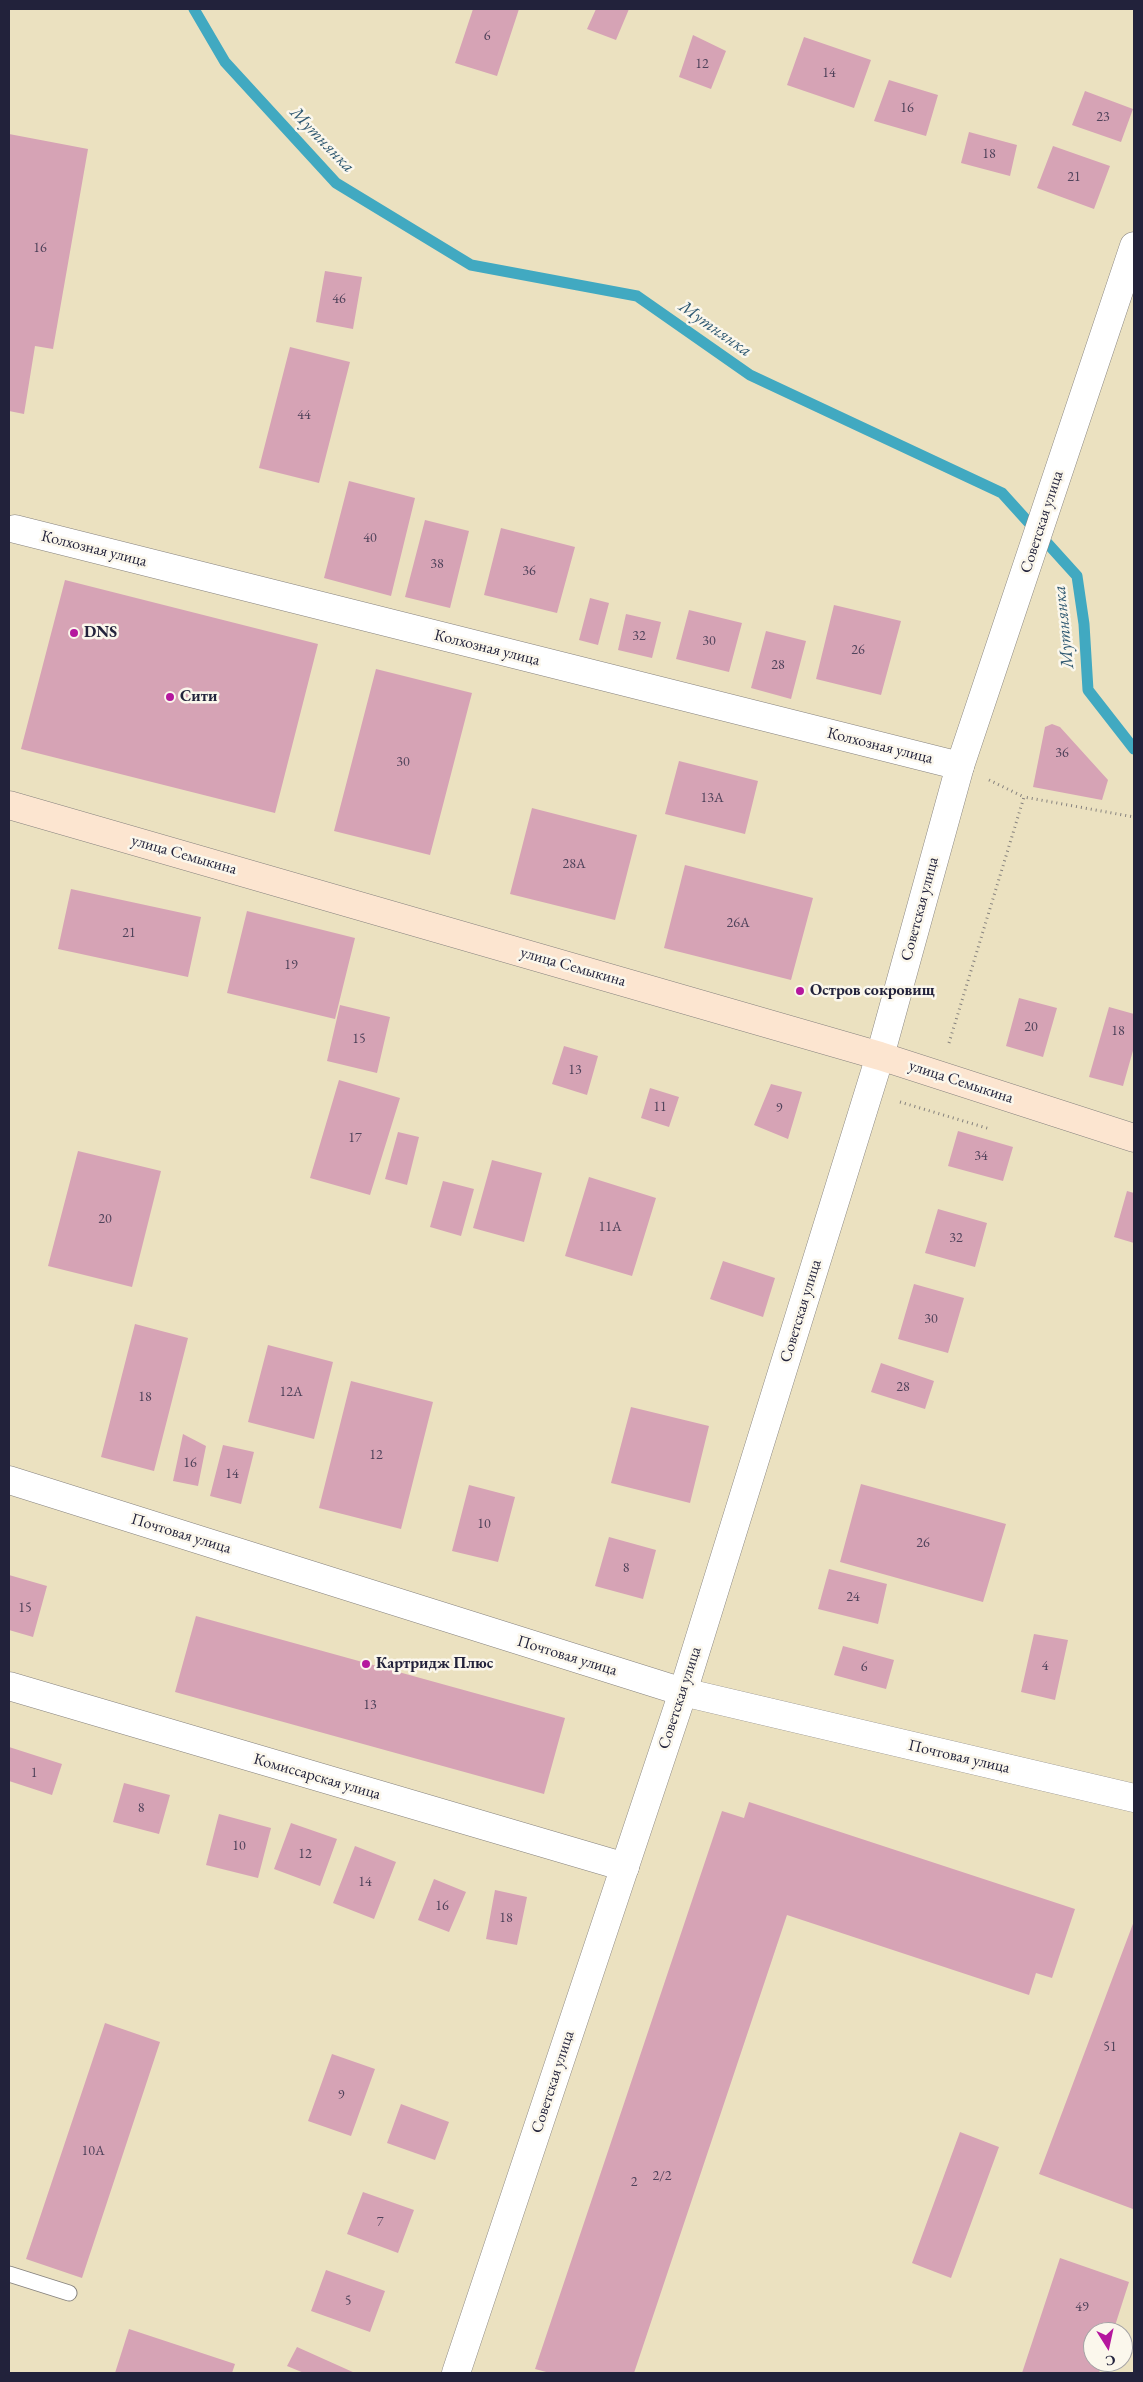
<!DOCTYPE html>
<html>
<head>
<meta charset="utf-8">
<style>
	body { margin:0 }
	#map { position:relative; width:1143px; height:2382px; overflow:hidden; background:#ebe1c0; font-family:"EB Garamond",serif }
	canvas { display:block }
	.frame { position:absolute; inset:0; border:10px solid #22223b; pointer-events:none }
	.north { position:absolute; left:1083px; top:2322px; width:50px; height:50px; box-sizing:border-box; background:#fbf7ec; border:1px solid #a4a2a5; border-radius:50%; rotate:170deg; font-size:14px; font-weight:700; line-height:20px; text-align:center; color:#22223b }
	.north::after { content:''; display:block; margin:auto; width:18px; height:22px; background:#b5179e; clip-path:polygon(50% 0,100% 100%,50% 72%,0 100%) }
</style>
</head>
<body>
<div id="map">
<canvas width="1143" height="2382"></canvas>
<div class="frame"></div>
<div class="north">С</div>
</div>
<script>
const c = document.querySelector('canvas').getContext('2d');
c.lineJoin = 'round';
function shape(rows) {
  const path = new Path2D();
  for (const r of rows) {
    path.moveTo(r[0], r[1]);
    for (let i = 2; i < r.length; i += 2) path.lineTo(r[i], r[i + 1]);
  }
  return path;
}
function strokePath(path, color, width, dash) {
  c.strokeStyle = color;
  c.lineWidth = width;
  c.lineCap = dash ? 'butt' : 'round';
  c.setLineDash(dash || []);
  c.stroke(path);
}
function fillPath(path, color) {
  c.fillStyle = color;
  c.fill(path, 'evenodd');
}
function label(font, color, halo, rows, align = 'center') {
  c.font = font + ' "EB Garamond",serif';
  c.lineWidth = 5;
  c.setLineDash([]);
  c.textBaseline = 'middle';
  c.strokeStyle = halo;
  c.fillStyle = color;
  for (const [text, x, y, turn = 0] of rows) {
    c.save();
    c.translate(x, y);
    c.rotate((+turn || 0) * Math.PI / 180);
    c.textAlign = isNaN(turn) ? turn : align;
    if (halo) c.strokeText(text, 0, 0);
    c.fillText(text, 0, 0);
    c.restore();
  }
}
strokePath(shape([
	[194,9,225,62,336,183,471,265,637,296,750,375,1002,493,1077,576,1084,624,1088,690,1134,749]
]), '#41a9c1', 11);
fillPath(shape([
	[473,9,519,9,497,76,455,63],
	[596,9,629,9,616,40,587,29],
	[693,35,726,51,711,89,679,77],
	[804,37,871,60,854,108,787,85],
	[889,80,938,95,926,136,874,121],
	[1085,91,1133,109,1121,142,1072,125],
	[969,132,1017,145,1010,176,961,163],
	[9,134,88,149,53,349,35,346,24,414,9,411],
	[1053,146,1110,166,1094,209,1037,188],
	[325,271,362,277,353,329,316,322],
	[290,347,350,362,319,483,259,468],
	[349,481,415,498,391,596,324,578],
	[425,520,469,531,450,608,405,597],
	[501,528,575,547,557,613,484,595],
	[65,580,318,644,275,813,21,749],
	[590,598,609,603,598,645,579,640],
	[834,605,901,621,881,695,816,679],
	[689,610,742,623,729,672,676,659],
	[626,614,661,622,652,658,618,650],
	[766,631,806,641,791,699,751,688],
	[376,669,472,693,430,855,334,831],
	[1052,724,1060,727,1108,780,1102,800,1033,787,1045,727],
	[679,761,758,781,745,834,665,814],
	[532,808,637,835,615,920,510,894],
	[685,865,813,898,791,980,664,948],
	[71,889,201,917,188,977,58,949],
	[247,911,355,938,335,1019,227,993],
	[1019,998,1057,1008,1043,1057,1006,1046],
	[340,1005,390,1017,377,1073,327,1061],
	[1109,1007,1134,1014,1134,1047,1123,1086,1089,1077],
	[564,1046,598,1056,587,1095,552,1084],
	[339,1080,400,1098,370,1195,310,1178],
	[771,1084,802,1092,788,1139,754,1125],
	[650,1088,679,1097,669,1127,641,1118],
	[958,1131,1013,1147,1003,1181,948,1166],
	[398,1132,419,1137,407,1185,385,1179],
	[78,1151,161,1171,132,1287,48,1266],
	[492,1160,542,1173,524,1242,473,1228],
	[589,1177,656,1198,632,1276,565,1256],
	[443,1181,474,1189,461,1236,430,1227],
	[1127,1191,1134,1193,1134,1243,1114,1237],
	[938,1209,987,1223,975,1267,925,1253],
	[723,1261,775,1278,763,1317,710,1299],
	[914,1284,964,1298,948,1353,898,1339],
	[135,1324,188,1338,154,1471,101,1457],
	[268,1345,333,1362,314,1439,248,1422],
	[881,1363,934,1381,925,1409,871,1392],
	[351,1381,433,1402,401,1529,319,1508],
	[631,1407,709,1426,690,1503,611,1483],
	[183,1434,206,1446,198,1486,173,1481],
	[223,1445,254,1452,241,1504,210,1496],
	[861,1484,1006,1524,983,1602,840,1562],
	[469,1485,515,1497,498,1562,452,1551],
	[609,1537,656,1550,643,1599,595,1586],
	[829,1569,887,1584,878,1624,818,1609],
	[9,1575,47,1586,33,1637,9,1630],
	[196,1616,565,1718,544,1794,175,1692],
	[1034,1634,1068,1640,1055,1700,1021,1692],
	[843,1646,894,1660,886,1689,834,1675],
	[9,1747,62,1764,52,1795,9,1781],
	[124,1783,170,1795,159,1834,113,1822],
	[749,1802,1075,1909,1052,1978,1036,1973,1029,1995,787,1915,634,2373,550,2373,535,2369,722,1811,744,1818],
	[219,1814,271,1828,258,1878,206,1865],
	[291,1823,337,1839,320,1886,274,1869],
	[355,1846,396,1862,374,1919,333,1903],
	[434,1879,466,1892,449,1932,418,1920],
	[495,1890,527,1897,517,1945,486,1939],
	[1134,1921,1134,2206,1133,2209,1039,2174],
	[105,2023,160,2042,82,2278,26,2259],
	[332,2054,375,2069,351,2136,308,2121],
	[401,2104,449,2122,435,2160,387,2143],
	[960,2132,999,2147,951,2278,912,2263],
	[363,2192,414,2210,398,2253,347,2234],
	[1060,2258,1129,2282,1113,2332,1093,2332,1093,2362,1102,2362,1099,2373,1022,2373],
	[326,2270,385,2291,370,2332,311,2311],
	[129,2329,235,2364,232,2373,115,2373],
	[297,2347,355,2373,304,2373,287,2366]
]), '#d6a3b5');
const service = shape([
	[9,2274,69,2293]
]);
const minor = shape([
	[15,529,960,766],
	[9,1480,683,1692,1134,1798],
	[9,1686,625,1867]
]);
const tertiary = shape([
	[456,2373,683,1692,880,1056,960,766,1134,246]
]);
const secondary = shape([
	[9,805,880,1056,1134,1138]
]);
strokePath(service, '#86827e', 17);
strokePath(minor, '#86827e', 29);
strokePath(tertiary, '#86827e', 29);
strokePath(secondary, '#86827e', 29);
strokePath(shape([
	[989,780,1024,797],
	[949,1043,1024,797,1134,817],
	[900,1102,990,1129]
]), '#86827e', 3, [1, 4]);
strokePath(service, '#fff', 15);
strokePath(minor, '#fff', 28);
strokePath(tertiary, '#fff', 28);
strokePath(secondary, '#fce5d0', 28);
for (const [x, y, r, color] of [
	[74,633,5,"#b5179e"],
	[170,697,5,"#b5179e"],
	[800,991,5,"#b5179e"],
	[366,1664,5,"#b5179e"]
]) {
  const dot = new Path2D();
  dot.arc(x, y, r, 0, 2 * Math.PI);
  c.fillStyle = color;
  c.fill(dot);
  strokePath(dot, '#fbf7ec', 2);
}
label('14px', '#4f425a', null, [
	["6",487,36],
	["12",702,64],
	["14",829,73],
	["16",907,108],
	["23",1103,117],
	["18",989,154],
	["21",1074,177],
	["16",40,248],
	["46",339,299],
	["44",304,415],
	["40",370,538],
	["38",437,564],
	["36",529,571],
	["32",639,636],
	["30",709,641],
	["26",858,650],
	["28",778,665],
	["36",1062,753],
	["30",403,762],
	["13А",712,798],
	["28А",574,864],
	["26А",738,923],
	["21",129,933],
	["19",291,965],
	["20",1031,1027],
	["18",1118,1031],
	["15",359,1039],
	["13",575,1070],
	["11",660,1107],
	["9",779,1108],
	["17",355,1138],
	["34",981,1156],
	["20",105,1219],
	["11А",610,1227],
	["32",956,1238],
	["30",931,1319],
	["28",903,1387],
	["12А",291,1392],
	["18",145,1397],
	["12",376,1455],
	["16",190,1463],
	["14",232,1474],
	["10",484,1524],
	["26",923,1543],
	["8",626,1568],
	["24",853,1597],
	["15",25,1608],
	["4",1045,1666],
	["6",864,1667],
	["13",370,1705],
	["1",34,1773],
	["8",141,1808],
	["10",239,1846],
	["12",305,1854],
	["14",365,1882],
	["16",442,1906],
	["18",506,1918],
	["51",1110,2047],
	["9",341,2095],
	["10А",93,2151],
	["2/2",662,2176],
	["2",634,2182],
	["7",380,2222],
	["5",348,2301],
	["49",1082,2307]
]);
label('16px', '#22223b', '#fbf7ec', [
	["Советская улица",1042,522,-72],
	["Колхозная улица",94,549,14],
	["Колхозная улица",487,648,14],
	["Колхозная улица",880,746,14],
	["улица Семыкина",184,855,16],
	["Советская улица",920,909,-75],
	["улица Семыкина",573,967,16],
	["улица Семыкина",961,1082,18],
	["Советская улица",801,1311,-73],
	["Почтовая улица",181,1534,17],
	["Почтовая улица",567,1656,17],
	["Советская улица",680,1698,-72],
	["Почтовая улица",959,1757,13],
	["Комиссарская улица",317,1777,16],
	["Советская улица",553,2082,-72]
]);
label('bold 16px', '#22223b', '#fbf7ec', [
	["DNS",84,633],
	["Сити",180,697],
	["Остров сокровищ",810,991],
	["Картридж Плюс",376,1664]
], 'left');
label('italic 18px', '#2e5871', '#fbf7ec', [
	["Мутнянка",322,140,46],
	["Мутнянка",715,329,35],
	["Мутнянка",1064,627,-96]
]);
</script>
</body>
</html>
